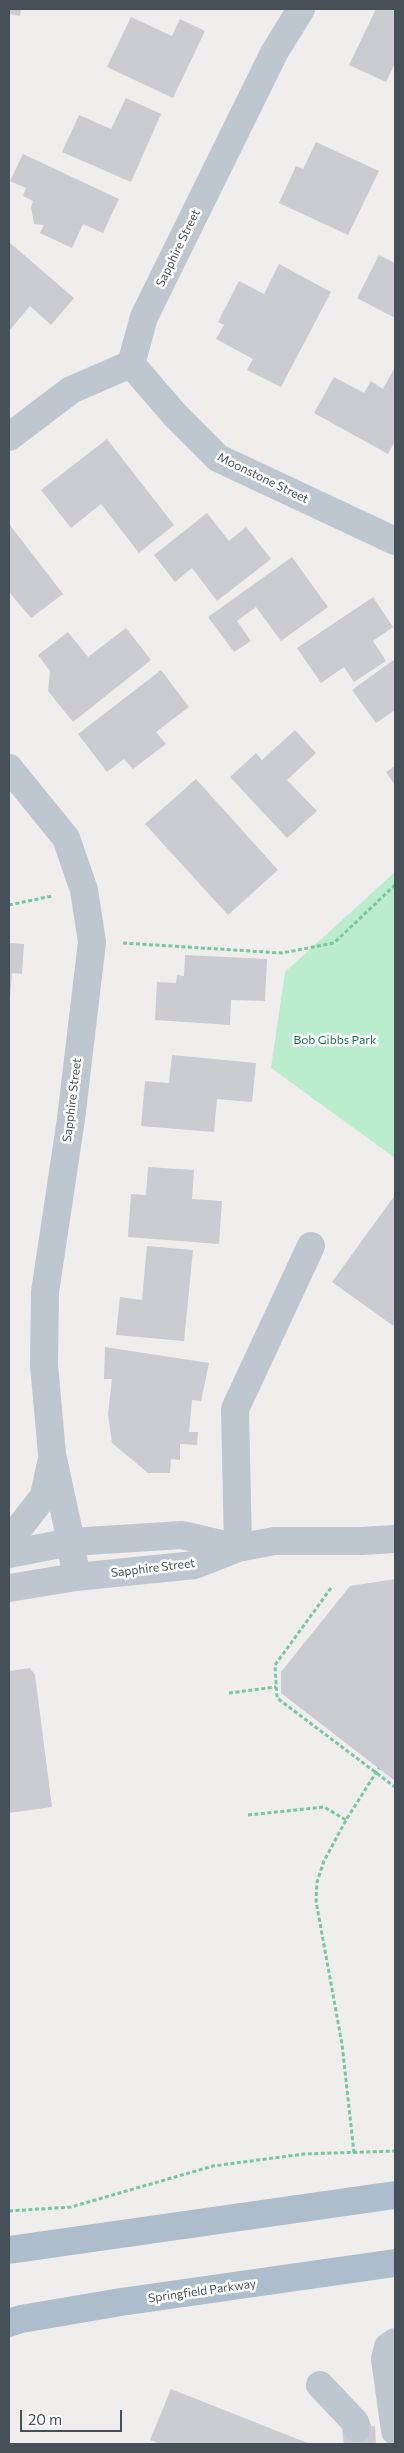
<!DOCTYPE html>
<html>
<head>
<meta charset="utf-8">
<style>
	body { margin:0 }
	#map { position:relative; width:404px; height:2453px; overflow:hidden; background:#f0eded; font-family:Commissioner,sans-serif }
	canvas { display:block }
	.frame { position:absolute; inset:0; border:10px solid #465059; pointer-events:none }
	.scale { position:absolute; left:20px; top:2410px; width:102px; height:22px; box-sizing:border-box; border:2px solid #465059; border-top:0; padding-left:6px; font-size:15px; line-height:18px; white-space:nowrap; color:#465059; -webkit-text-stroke:4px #fff; paint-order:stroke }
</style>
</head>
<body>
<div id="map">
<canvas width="404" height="2453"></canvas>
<div class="frame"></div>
<div class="scale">20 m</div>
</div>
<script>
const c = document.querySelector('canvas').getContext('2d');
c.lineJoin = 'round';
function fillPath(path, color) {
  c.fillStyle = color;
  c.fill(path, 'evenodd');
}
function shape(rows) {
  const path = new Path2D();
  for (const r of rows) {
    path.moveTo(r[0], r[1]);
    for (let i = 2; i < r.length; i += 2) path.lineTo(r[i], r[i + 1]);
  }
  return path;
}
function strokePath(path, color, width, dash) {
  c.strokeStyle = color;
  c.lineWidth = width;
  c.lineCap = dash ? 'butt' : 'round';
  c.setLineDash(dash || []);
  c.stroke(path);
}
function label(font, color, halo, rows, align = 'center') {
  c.font = font + ' Commissioner,sans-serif';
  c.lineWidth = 5;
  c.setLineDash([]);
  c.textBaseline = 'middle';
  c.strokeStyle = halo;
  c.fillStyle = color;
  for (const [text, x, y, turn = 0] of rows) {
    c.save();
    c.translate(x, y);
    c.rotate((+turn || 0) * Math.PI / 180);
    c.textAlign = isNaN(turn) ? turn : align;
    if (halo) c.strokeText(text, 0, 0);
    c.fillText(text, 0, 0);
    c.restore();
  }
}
fillPath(shape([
	[395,872,395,1158,271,1068,285,972]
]), '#bcecce');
fillPath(shape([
	[9,9,21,9,20,16,9,14],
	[376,9,395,9,395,63,386,82,349,65],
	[131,17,172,36,180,19,205,31,173,98,107,67],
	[126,98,161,114,131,182,62,152,79,115,111,129],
	[316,142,379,171,348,235,279,203,296,166,303,169],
	[23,154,119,199,103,233,83,224,72,248,40,233,44,225,34,224,31,207,33,201,23,196,26,188,10,181],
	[9,242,74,298,51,325,30,306,9,331],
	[379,255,395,263,395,318,357,298],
	[279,264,331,292,281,387,247,370,253,359,216,339,224,325,218,322,239,281,264,294],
	[395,367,395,441,388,454,314,413,334,377,364,393,371,381,383,389],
	[107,439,174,525,139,553,101,504,71,528,41,490],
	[207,513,229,541,246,527,271,559,217,601,192,568,175,582,154,555],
	[10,525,63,594,31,618,9,592],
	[292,557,328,607,281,641,256,607,237,621,251,641,234,652,208,617],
	[373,597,393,627,373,641,386,661,354,682,344,667,321,683,297,648],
	[126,628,151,660,73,722,48,691,50,671,38,655,68,632,88,657],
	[395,659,395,710,376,723,352,690],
	[161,670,189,707,156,732,166,744,133,769,124,759,107,772,78,734],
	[295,730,316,753,287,780,317,811,287,838,230,777,256,753,262,760],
	[395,766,395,785,386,772],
	[196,779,278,870,228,915,145,824],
	[9,943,24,944,22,974,12,973,10,998],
	[185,955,267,959,265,1001,231,1000,230,1025,155,1020,157,982,176,983,177,975,184,976],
	[172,1055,256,1063,252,1102,217,1099,214,1132,141,1126,145,1081,169,1083],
	[148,1167,194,1170,192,1199,222,1201,219,1244,128,1237,131,1194,146,1195],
	[395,1195,395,1327,332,1282],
	[147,1246,193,1250,184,1341,116,1335,120,1297,142,1300],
	[105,1347,209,1363,201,1401,192,1400,189,1432,198,1432,197,1445,180,1444,180,1460,171,1459,170,1473,148,1473,112,1443,108,1414,112,1379,104,1379],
	[395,1579,395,1781,281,1693,281,1672,350,1586],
	[30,1668,35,1675,52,1807,9,1813,9,1671],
	[171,2389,282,2433,310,2444,160,2444,150,2440],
	[375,2426,376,2444,344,2444,342,2430]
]), '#caccd2');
strokePath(shape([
	[9,905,52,896],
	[123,943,282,953,334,943,395,885],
	[331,1588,275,1665,277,1698,395,1787],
	[229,1693,276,1687],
	[248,1815,324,1807,346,1820],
	[354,2153,342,2044,316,1901,317,1882,324,1861,346,1820,379,1768],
	[9,2211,71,2207,213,2166,304,2154,395,2151]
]), '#76c89f', 3, [4, 2.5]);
strokePath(shape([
	[131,364,144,317,274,53,301,9],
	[131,364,175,415,218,458,395,541],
	[9,437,71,390,131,364],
	[9,768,66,838,84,890,92,942,71,1119,45,1292,44,1365,52,1454,71,1542,76,1577],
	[9,1541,44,1496,51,1463],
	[238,1548,235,1409,311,1246],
	[9,1554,71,1542,182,1535,238,1548],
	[9,1588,76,1577,195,1565,238,1548,274,1541,361,1541,395,1539],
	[395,2342,388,2347,385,2359,395,2431],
	[320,2385,355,2422,357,2428]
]), '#bec7cf', 28);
strokePath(shape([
	[9,2250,395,2195],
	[9,2323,21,2319,121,2302,395,2263]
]), '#adbdcb', 28);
label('12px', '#465059', '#fff', [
	["Sapphire Street",178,248,-64],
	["Moonstone Street",263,478,26],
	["Sapphire Street",72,1100,-83],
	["Sapphire Street",153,1568,-7],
	["Springfield Parkway",202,2291,-8]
]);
label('12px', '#1a7748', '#fff', [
	["Bob Gibbs Park",335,1040]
]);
</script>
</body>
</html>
